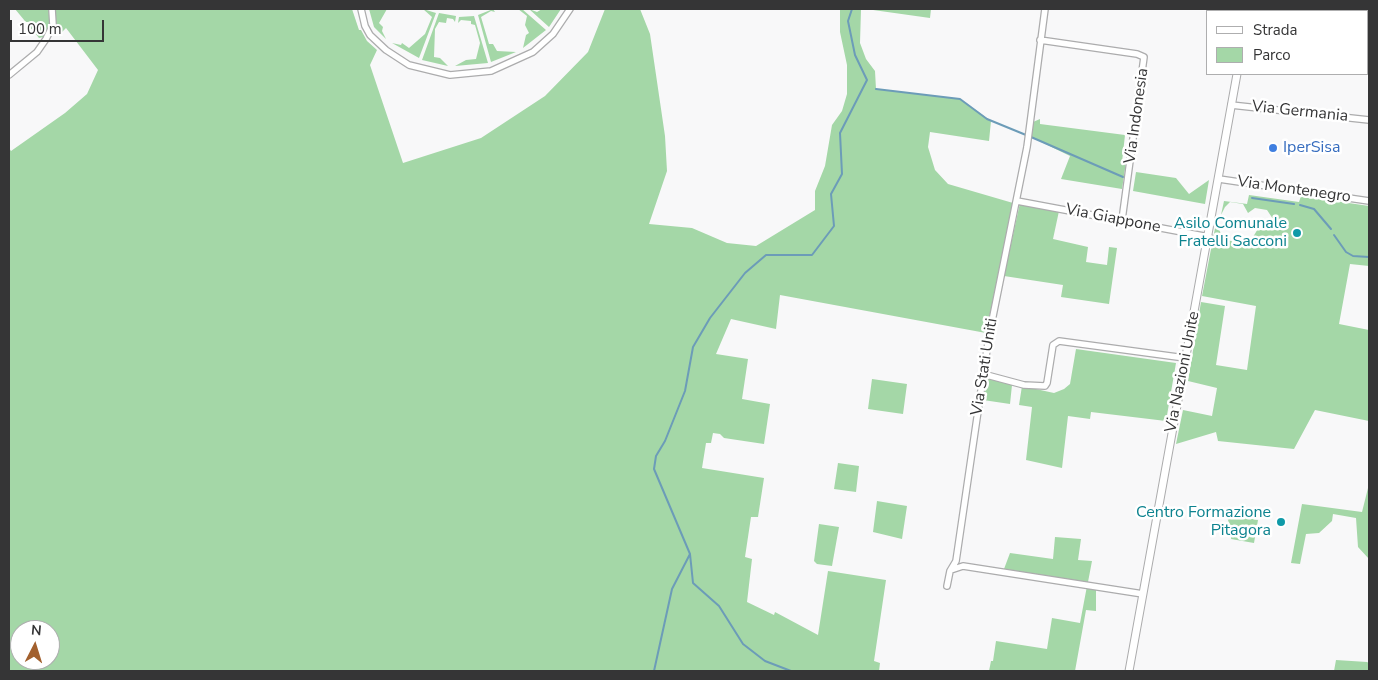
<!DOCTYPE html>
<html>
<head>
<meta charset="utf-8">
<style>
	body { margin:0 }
	#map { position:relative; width:1378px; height:680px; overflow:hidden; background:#f8f8f9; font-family:"Nunito Sans",sans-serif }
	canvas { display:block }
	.frame { position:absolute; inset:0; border:10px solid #353536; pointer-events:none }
	.legend { position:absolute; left:1206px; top:10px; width:162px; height:65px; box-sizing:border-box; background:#fff; border:1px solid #aeaeaf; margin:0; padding:6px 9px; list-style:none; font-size:15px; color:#353536 }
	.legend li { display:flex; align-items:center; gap:10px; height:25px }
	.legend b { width:25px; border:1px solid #aeaeaf }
	.north { position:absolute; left:10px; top:620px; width:50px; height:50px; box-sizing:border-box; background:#fff; border:1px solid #aeaeaf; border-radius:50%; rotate:5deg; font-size:14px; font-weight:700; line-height:20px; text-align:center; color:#353536 }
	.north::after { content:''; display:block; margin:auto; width:18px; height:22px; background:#a2602e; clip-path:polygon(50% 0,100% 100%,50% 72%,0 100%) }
	.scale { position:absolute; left:10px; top:20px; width:94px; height:22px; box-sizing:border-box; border:2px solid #353536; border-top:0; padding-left:6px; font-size:15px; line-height:18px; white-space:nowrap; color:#353536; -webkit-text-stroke:4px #fff; paint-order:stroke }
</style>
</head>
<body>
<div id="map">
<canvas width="1378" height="680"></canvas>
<div class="frame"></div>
<ul class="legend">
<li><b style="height:6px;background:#fff"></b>Strada</li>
<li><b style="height:14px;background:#a4d7a7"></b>Parco</li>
</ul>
<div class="north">N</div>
<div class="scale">100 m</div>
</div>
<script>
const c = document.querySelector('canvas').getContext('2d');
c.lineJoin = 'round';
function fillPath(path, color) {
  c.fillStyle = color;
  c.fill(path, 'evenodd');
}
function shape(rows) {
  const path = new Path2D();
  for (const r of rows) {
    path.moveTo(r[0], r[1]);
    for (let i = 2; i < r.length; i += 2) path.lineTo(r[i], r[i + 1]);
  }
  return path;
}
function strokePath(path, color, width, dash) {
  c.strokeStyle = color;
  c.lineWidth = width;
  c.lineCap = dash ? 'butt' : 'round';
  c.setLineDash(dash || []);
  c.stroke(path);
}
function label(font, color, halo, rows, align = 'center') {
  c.font = font + ' "Nunito Sans",sans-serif';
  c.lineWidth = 5;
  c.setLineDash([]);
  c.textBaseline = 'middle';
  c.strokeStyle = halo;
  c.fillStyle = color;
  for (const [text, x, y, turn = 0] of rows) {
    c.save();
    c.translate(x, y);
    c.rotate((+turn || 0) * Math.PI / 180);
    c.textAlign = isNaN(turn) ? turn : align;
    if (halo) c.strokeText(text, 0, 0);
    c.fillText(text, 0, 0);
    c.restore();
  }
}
fillPath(shape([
	[15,9,352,9,359,30,361,30,367,41,377,50,370,65,403,163,481,138,545,96,588,52,605,9,640,9,650,34,665,136,667,171,649,224,692,228,727,243,756,246,815,210,815,191,825,166,832,125,842,111,847,94,847,65,840,32,840,9,861,9,860,43,866,59,875,71,876,89,960,99,991,121,989,141,930,132,928,147,935,170,948,184,1013,203,986,333,780,295,776,329,731,319,716,354,748,359,742,399,770,404,764,444,724,438,720,434,713,433,711,443,706,443,702,468,764,478,758,517,751,517,745,557,752,559,747,602,774,615,775,612,818,635,828,571,886,580,874,661,880,663,879,671,9,671,9,148,11,151,65,113,87,94,98,70,66,28,61,33,39,38],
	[20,630,50,630,50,660,20,660],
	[369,9,387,9,379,23,383,27,382,31,386,39,374,27],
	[423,9,436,13,419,58,392,43,401,45,402,43,409,48,425,34,432,17],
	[493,9,495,12,491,11,481,17,489,44,493,44,497,51,516,52,491,62,478,15],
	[518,9,522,9,546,30,523,48,526,35,529,33,525,25,527,16],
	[529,9,537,12,542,9,561,9,549,27],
	[866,9,931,9,930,18],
	[1324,9,1369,11,1369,65,1367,65,1367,11,1324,11],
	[439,13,456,16,455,22,453,19,447,18,446,23,439,22,435,29,434,57,440,58,448,66,422,60],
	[474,16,488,63,455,66,466,60,476,59,480,43,475,25,471,24,471,21,461,20,458,23,459,17],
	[1040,119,1040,124,1125,135,1122,162,1126,162,1122,189,1061,179,1070,156,1031,137,1033,122],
	[1136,172,1176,178,1189,194,1209,180,1205,204,1133,191],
	[1249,195,1299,202,1301,196,1369,206,1369,266,1350,264,1339,324,1369,330,1369,421,1315,410,1294,449,1218,441,1216,432,1176,444,1183,410,1212,416,1217,388,1188,381,1201,302,1225,306,1216,365,1247,370,1256,306,1202,296,1216,223,1223,238,1236,243,1247,241,1253,237,1262,222,1268,221,1272,225,1273,219,1267,210,1255,208,1248,213,1243,204,1230,202,1225,207,1221,215,1224,201,1247,204],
	[1020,203,1059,211,1053,239,1088,247,1086,262,1107,265,1109,247,1117,248,1109,304,1061,297,1063,285,1004,276],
	[1076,349,1176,363,1166,421,1091,412,1090,419,1068,416,1062,468,1026,460,1032,407,1019,405,1022,386,1054,393,1064,389,1070,384],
	[986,378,1012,385,1010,404,983,400],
	[872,379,907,384,903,414,868,409],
	[838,463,859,466,856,492,834,489],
	[1369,484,1369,559,1358,547,1356,518,1333,514,1332,521,1319,533,1306,534,1300,564,1291,563,1302,504,1362,512],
	[877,501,907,506,902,539,873,532],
	[1226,514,1258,520,1254,543,1231,539,1232,532],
	[819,524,839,527,832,566,817,564,814,561],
	[1055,537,1081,539,1078,560,1092,561,1088,582,1004,569,1010,553,1053,559],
	[1087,586,1096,588,1096,611,1086,610,1075,671,989,671,991,661,993,661,996,641,1047,649,1052,618,1080,623],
	[1336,660,1367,662,1369,663,1369,671,1334,671]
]), '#a4d7a7');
strokePath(shape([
	[876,89,960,99,987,119,1026,135],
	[1031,137,1123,177],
	[1252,198,1294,204],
	[1300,205,1314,209,1331,229],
	[1334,235,1346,252,1353,256,1369,257],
	[654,671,672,589,690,554],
	[791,671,765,661,743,644,719,606,693,583,690,554,654,469,656,456,665,441,685,391,693,347,710,318,745,273,766,255,812,255,834,226,831,194,842,174,840,133,867,80,855,55,848,21,852,9]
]), '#6c9cb8', 2);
const minor = shape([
	[361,9,365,26,370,35,386,50,409,65,450,75,491,71,533,52,553,34,570,9],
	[1040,40,1137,54,1144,57,1122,220],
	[9,75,37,52,46,39,53,25,52,9],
	[1231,105,1369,120],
	[1219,179,1369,201],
	[1017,201,1209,237],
	[983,374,1024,385,1045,386,1047,383,1053,345,1059,341,1185,358],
	[951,570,963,566,1143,594],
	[947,586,950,571,956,561,989,336,1027,147,1045,9]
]);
const tertiary = shape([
	[1246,11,1247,9],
	[1129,671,1237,74]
]);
strokePath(minor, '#acacad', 8);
strokePath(tertiary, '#acacad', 9);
strokePath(minor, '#fff', 5.5);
strokePath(tertiary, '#fff', 7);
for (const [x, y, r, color] of [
	[1273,148,5,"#3f7fe0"],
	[1297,233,5,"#0f9aa8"],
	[1281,522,5,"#0f9aa8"]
]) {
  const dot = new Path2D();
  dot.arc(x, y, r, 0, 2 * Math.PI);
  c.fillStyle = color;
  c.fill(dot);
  strokePath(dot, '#fff', 2);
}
label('16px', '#353536', '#fff', [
	["Via Germania",1300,112,6],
	["Via Indonesia",1137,116,-82],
	["Via Montenegro",1294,190,8],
	["Via Giappone",1113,219,11],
	["Via Stati Uniti",985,367,-81],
	["Via Nazioni Unite",1183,372,-79]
]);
label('16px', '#366cbe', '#fff', [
	["IperSisa",1283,148]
], 'left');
label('16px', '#0d838f', '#fff', [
	["Asilo Comunale",1287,224],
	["Fratelli Sacconi",1287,242],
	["Centro Formazione",1271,513],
	["Pitagora",1271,531]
], 'right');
</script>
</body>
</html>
